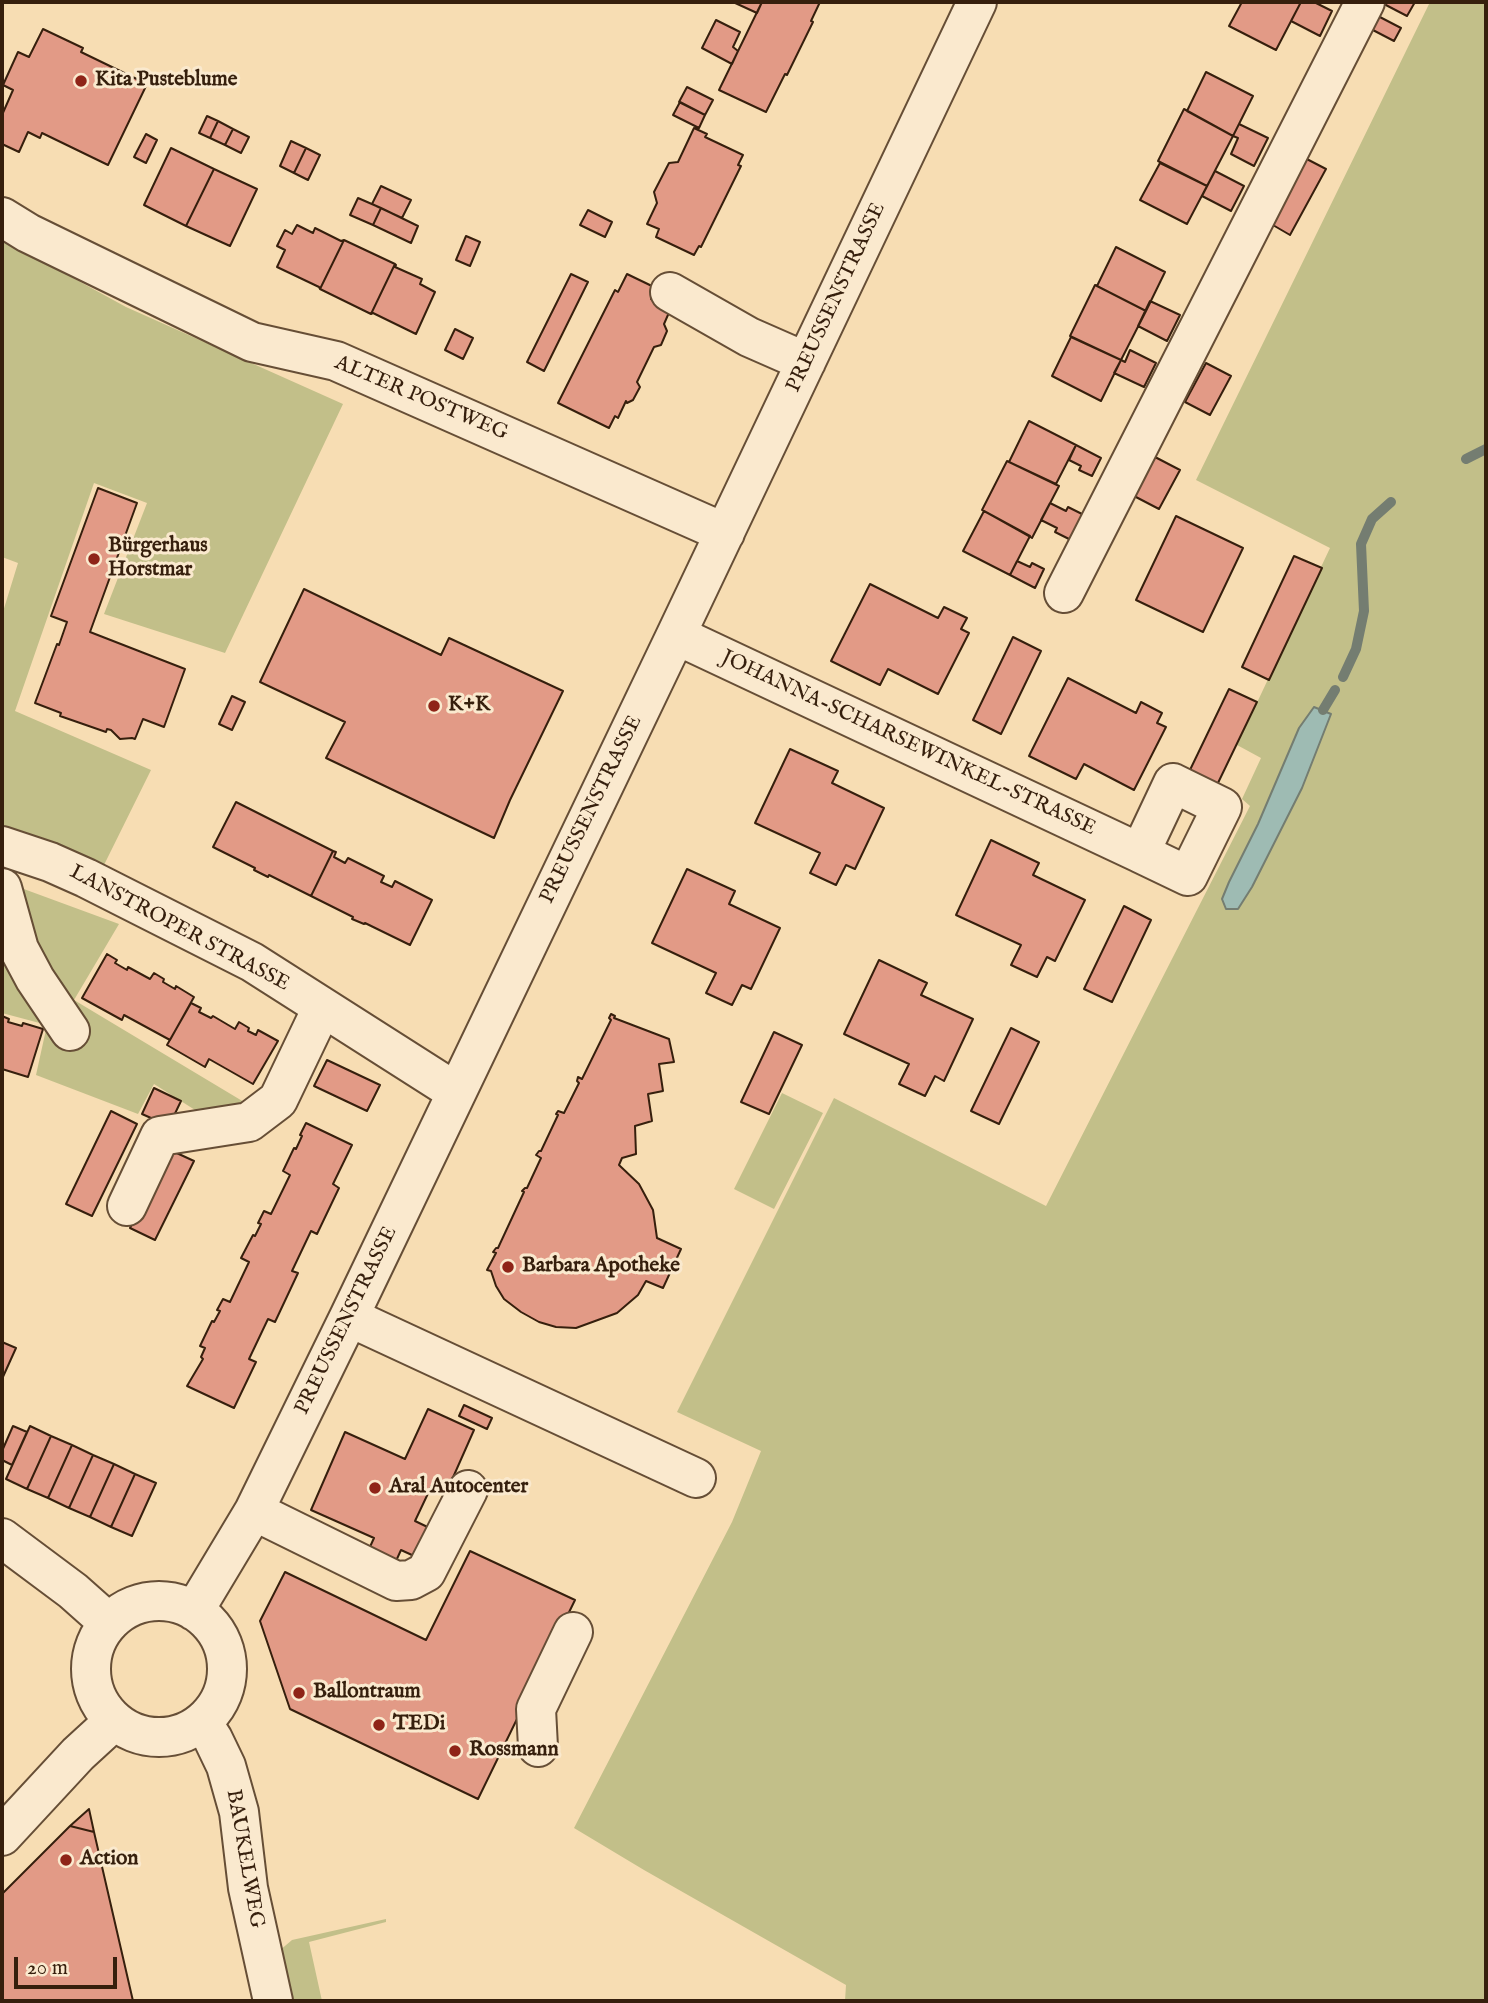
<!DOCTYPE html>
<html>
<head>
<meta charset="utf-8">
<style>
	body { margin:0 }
	#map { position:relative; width:1488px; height:2003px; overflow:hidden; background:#f7ddb3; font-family:"IM FELL English",serif }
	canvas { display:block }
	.frame { position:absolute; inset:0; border:4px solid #361f0d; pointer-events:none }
	.scale { position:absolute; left:14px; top:1957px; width:103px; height:32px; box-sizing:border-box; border:4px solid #361f0d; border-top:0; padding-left:9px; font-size:21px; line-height:24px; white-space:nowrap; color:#361f0d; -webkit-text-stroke:5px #fae9ce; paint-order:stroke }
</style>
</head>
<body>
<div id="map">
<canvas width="1488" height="2003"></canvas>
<div class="frame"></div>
<div class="scale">20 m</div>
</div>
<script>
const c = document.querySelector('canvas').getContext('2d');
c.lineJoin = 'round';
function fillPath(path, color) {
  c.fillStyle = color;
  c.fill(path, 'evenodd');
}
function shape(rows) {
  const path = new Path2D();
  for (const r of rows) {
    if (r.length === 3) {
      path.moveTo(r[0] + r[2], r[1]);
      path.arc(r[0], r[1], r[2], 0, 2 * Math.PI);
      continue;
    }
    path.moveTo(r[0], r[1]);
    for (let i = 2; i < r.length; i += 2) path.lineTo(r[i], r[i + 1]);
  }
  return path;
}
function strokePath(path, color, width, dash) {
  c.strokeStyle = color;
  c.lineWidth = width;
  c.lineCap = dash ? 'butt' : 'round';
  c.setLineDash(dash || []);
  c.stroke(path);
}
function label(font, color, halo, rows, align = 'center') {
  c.font = font + ' "IM FELL English",serif';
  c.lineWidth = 6;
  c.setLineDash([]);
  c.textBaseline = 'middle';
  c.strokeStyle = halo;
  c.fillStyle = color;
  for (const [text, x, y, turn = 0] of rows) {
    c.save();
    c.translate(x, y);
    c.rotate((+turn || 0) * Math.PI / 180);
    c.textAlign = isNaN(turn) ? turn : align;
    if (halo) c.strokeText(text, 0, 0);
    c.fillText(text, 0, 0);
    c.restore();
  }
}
fillPath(shape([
	[1430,2,1486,2,1486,2001,845,2001,846,1985,644,1870,574,1828,732,1522,761,1451,677,1412,834,1098,1046,1206,1250,806,1242,799,1261,758,1237,745,1330,548,1196,480],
	[2,239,126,307,343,404,225,653,104,614,147,503,94,483,15,711,151,770,103,867,2,833,2,615,18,563,2,557],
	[2,881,119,924,74,1000,254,1108,214,1122,154,1084,138,1114,36,1075,47,1025,2,1013],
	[782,1093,823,1113,774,1209,734,1189],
	[386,1919,386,1922,309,1942,322,2001,290,2001,279,1951,292,1940]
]), '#c2bf89');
const water = shape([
	[1314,707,1331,714,1302,788,1252,887,1238,909,1226,909,1222,899,1229,882,1258,824,1299,728,1314,707]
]);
fillPath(water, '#9ebbb3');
strokePath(water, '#747d71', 2);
strokePath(shape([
	[1466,459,1486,449],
	[1343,677,1356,649,1364,611,1361,544,1372,519,1391,502],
	[1323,710,1335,690]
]), '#747d71', 10);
const building = shape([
	[733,2,762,2,757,13,733,2],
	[762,2,820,2,811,21,813,22,787,75,785,74,766,112,719,90,762,2],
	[1242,2,1301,2,1276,50,1229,26,1242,2],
	[1301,2,1314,2,1332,11,1320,36,1291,21,1301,2],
	[1383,2,1415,2,1407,16,1382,3,1383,2],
	[1376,15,1401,28,1394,41,1369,28,1376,15],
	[716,20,740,32,733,47,738,51,732,64,702,48,716,20],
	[43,29,83,48,81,52,147,84,108,165,42,133,40,138,28,132,19,152,2,144,2,115,13,90,3,85,18,52,29,57,43,29],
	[1206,72,1253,96,1233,136,1187,111,1206,72],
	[687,87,713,100,705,115,679,102,687,87],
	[680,102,705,115,699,128,673,115,680,102],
	[1184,109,1233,136,1207,186,1158,161,1184,109],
	[207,116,218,121,210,138,199,133,207,116],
	[218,121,233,129,225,145,210,138,218,121],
	[1239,124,1268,138,1254,166,1231,154,1238,138,1233,136,1239,124],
	[694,128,707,134,705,137,743,155,738,165,741,166,701,247,699,246,694,255,656,237,659,229,647,224,657,203,654,192,669,163,678,162,694,128],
	[233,129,249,137,241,153,225,145,233,129],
	[146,134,157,140,146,163,134,157,146,134],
	[291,141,306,148,294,173,280,166,291,141],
	[171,148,214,169,186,226,144,205,171,148],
	[306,148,320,155,308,180,294,173,306,148],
	[1301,156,1326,169,1290,235,1266,221,1301,156],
	[1160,163,1207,186,1187,224,1140,200,1160,163],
	[214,169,257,189,230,246,186,226,214,169],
	[1215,171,1244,186,1231,211,1202,196,1215,171],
	[381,186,411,200,402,218,372,204,381,186],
	[358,198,381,208,373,225,350,215,358,198],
	[381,208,418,226,411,243,373,225,381,208],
	[588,210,612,222,605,237,580,225,588,210],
	[297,225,313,233,315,228,341,241,344,240,320,289,319,287,277,267,285,250,277,246,285,230,292,234,297,225],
	[466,236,480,242,470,266,456,260,466,236],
	[344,240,395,264,371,314,320,289,344,240],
	[1116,247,1165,272,1146,311,1097,286,1116,247],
	[395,264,396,265,395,267,422,279,420,284,435,292,416,334,373,313,371,314,395,264],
	[571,274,588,282,544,371,527,362,571,274],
	[627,274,656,288,651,299,671,308,664,324,667,331,661,345,654,347,637,382,640,387,633,400,627,403,626,401,618,418,615,416,609,428,558,403,615,290,618,292,627,274],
	[1095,285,1146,311,1121,360,1070,336,1095,285],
	[1150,301,1180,315,1167,341,1138,326,1150,301],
	[455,329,473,338,463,359,445,350,455,329],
	[1071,337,1121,360,1101,401,1052,376,1071,337],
	[1130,350,1156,363,1144,387,1114,373,1121,360,1125,362,1130,350],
	[1206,363,1231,376,1210,415,1185,402,1206,363],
	[1029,421,1076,445,1056,484,1009,462,1029,421],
	[1076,445,1101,458,1092,476,1079,470,1081,466,1069,460,1076,445],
	[1155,457,1180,470,1159,509,1134,496,1155,457],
	[1007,461,1059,486,1032,538,982,510,1007,461],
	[98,488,137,503,90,632,185,669,164,727,143,719,135,739,132,738,120,739,111,730,107,729,106,732,60,716,61,713,35,703,57,644,59,645,67,622,51,616,98,488],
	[1050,503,1066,511,1068,507,1084,515,1071,540,1055,532,1057,528,1041,520,1050,503],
	[984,511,1030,536,1010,575,963,551,984,511],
	[1176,516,1243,548,1203,632,1136,600,1176,516],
	[1294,556,1322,568,1269,680,1242,667,1294,556],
	[1017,561,1030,567,1032,563,1044,569,1035,588,1010,575,1017,561],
	[870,584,938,618,944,607,967,618,961,629,969,633,938,694,888,669,880,685,831,661,870,584],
	[304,589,441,655,449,638,563,691,510,800,494,838,326,758,345,722,260,682,304,589],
	[1013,637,1041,651,1001,734,973,720,1013,637],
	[1068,678,1136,713,1141,702,1162,713,1157,723,1166,727,1134,790,1084,764,1076,779,1029,756,1068,678],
	[1229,689,1257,702,1217,785,1189,772,1229,689],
	[232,696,245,702,232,730,219,724,232,696],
	[790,749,838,771,832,783,884,808,855,869,846,865,836,885,810,873,820,853,755,823,790,749],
	[236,802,333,851,311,896,269,875,268,877,254,870,255,868,213,847,236,802],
	[991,840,1039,863,1033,875,1085,900,1055,961,1047,957,1037,977,1011,965,1021,945,956,915,991,840],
	[333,851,336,852,334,857,345,863,348,858,384,876,381,882,392,887,395,881,432,900,410,945,365,923,364,924,352,919,353,917,311,896,333,851],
	[687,869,735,891,729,904,780,928,751,989,742,985,732,1005,706,993,716,973,652,943,687,869],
	[1124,906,1151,920,1112,1002,1084,989,1124,906],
	[107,954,117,960,115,963,127,970,128,967,150,979,154,973,164,979,163,982,175,989,176,986,194,997,170,1040,124,1015,122,1020,82,998,107,954],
	[879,960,927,983,921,995,973,1019,944,1081,935,1076,925,1096,899,1084,909,1064,844,1034,879,960],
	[191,1003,201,1008,199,1012,211,1018,213,1016,235,1029,239,1022,249,1028,248,1031,256,1035,258,1030,278,1041,253,1084,209,1059,205,1067,167,1045,191,1003],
	[611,1014,615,1016,614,1018,669,1039,674,1062,659,1064,663,1091,648,1094,652,1121,635,1126,636,1154,622,1158,619,1165,639,1184,653,1210,657,1238,681,1249,663,1288,646,1281,638,1295,617,1313,576,1328,556,1327,539,1322,521,1312,504,1299,496,1286,491,1271,487,1270,496,1253,493,1252,496,1248,498,1248,524,1192,522,1191,525,1188,527,1188,541,1158,536,1155,539,1151,541,1151,558,1115,556,1114,558,1111,564,1113,579,1083,577,1081,578,1077,582,1079,611,1020,609,1018,611,1014],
	[2,1016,9,1019,8,1022,22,1026,23,1023,43,1029,28,1077,2,1069,2,1016],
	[1011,1028,1039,1042,999,1124,971,1111,1011,1028],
	[774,1032,802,1045,769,1114,741,1102,774,1032],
	[327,1060,380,1085,367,1111,314,1086,327,1060],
	[154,1088,181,1101,169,1126,142,1114,154,1088],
	[111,1111,137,1124,92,1216,66,1204,111,1111],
	[306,1123,352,1145,333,1184,339,1188,317,1234,311,1231,292,1271,298,1273,275,1322,268,1319,249,1359,256,1362,234,1408,187,1386,203,1359,201,1357,205,1348,200,1346,212,1321,214,1322,220,1311,217,1310,223,1299,230,1302,249,1262,241,1258,253,1235,255,1236,261,1224,258,1223,264,1211,271,1214,290,1175,283,1171,294,1148,296,1149,302,1136,300,1135,306,1123],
	[168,1149,194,1161,155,1240,130,1228,168,1149],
	[2,1342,16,1348,2,1379,2,1342],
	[464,1405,492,1418,487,1429,459,1416,464,1405],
	[428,1409,474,1430,447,1491,432,1485,415,1521,438,1532,425,1561,401,1550,396,1561,369,1549,374,1538,311,1510,345,1432,405,1459,428,1409],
	[13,1426,27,1432,12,1465,2,1460,2,1451,13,1426],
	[30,1426,51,1436,27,1489,6,1479,30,1426],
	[51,1436,72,1445,48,1498,27,1489,51,1436],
	[72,1445,93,1455,69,1508,48,1498,72,1445],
	[93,1455,114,1464,90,1517,69,1508,93,1455],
	[114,1464,135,1474,111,1527,90,1517,114,1464],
	[135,1474,156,1483,132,1536,111,1527,135,1474],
	[470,1551,575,1600,478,1799,290,1709,260,1621,285,1572,426,1640,470,1551],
	[89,1809,94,1832,70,1826,89,1809],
	[70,1826,94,1832,133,2001,2,2001,2,1894,70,1826]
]);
fillPath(building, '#e29a86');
strokePath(building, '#361f0d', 2);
const minor = shape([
	[2,217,28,233,252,342,336,361,725,533],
	[670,292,749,337,806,362],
	[1064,593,1365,2],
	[676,635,1140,853,1173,783,1222,807,1188,876,1140,853],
	[2,846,50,862,86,878,252,962,456,1092],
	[2,888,19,949,35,979,70,1031],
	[127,1206,160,1136,249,1122,278,1100,322,1008],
	[349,1317,696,1478],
	[254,1511,396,1581,411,1580,426,1572,468,1490],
	[2,1538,73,1591,109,1623],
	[159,1669,68],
	[194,1611,254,1511,349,1317,676,635,977,2],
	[202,1722,213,1739,226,1766,239,1812,248,1888,273,2001],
	[538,1747,536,1709,573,1632],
	[2,1836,78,1754,114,1721]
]);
strokePath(minor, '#664e36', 42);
strokePath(minor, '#fae9ce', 38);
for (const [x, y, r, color] of [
	[81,81,7,"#8f2418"],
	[94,559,7,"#8f2418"],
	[434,706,7,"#8f2418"],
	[508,1267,7,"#8f2418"],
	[375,1488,7,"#8f2418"],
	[299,1693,7,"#8f2418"],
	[379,1725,7,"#8f2418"],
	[455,1751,7,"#8f2418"],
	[66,1860,7,"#8f2418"]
]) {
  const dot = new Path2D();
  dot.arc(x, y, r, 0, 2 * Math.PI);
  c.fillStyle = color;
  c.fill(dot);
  strokePath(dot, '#fae9ce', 2.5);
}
label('bold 21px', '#361f0d', '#fae9ce', [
	["Kita Pusteblume",95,81],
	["Bürgerhaus",108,547],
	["Horstmar",108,571],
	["K+K",448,706],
	["Barbara Apotheke",522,1267],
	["Aral Autocenter",389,1488],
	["Ballontraum",313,1693],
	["TEDi",393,1725],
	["Rossmann",469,1751],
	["Action",80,1860]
], 'left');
label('21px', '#361f0d', '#fae9ce', [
	["PREUSSENSTRASSE",837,298,-65],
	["ALTER POSTWEG",421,399,23],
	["JOHANNA-SCHARSEWINKEL-STRASSE",908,744,25],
	["PREUSSENSTRASSE",592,810,-64],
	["LANSTROPER STRASSE",179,929,28],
	["PREUSSENSTRASSE",347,1321,-64],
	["BAUKELWEG",244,1859,80]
]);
</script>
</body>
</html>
